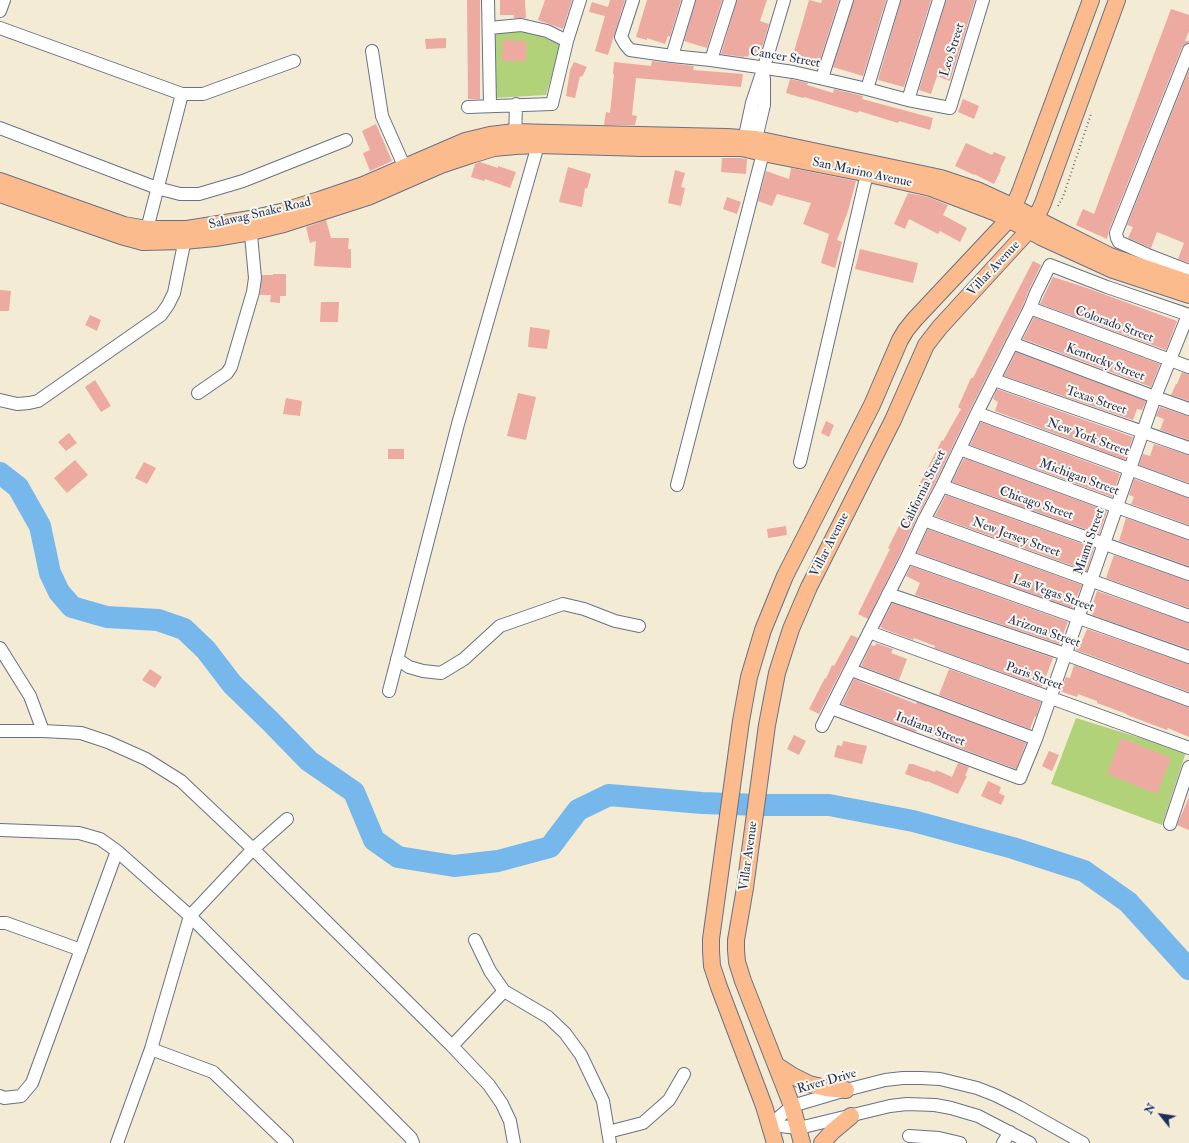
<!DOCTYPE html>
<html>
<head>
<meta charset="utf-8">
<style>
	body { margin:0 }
	#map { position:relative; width:1189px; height:1143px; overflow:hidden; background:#f4ebd5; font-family:"IM FELL Double Pica",serif }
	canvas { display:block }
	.north { position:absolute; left:1141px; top:1095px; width:40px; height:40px; -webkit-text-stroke:3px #fbf7ec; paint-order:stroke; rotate:300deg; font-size:11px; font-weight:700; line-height:16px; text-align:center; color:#1b2f5e }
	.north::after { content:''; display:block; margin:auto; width:14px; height:18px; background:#1b2f5e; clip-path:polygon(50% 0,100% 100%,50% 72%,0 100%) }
</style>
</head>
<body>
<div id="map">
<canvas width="1189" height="1143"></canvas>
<div class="north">N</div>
</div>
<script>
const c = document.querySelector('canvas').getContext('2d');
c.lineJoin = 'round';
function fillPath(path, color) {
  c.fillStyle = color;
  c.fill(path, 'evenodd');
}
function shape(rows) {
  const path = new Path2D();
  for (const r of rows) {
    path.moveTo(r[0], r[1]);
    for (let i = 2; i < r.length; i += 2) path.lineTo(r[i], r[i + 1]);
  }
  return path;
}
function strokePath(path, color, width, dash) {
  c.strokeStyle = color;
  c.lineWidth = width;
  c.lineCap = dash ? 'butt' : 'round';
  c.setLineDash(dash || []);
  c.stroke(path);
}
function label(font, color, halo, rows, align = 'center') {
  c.font = font + ' "IM FELL Double Pica",serif';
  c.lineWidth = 4;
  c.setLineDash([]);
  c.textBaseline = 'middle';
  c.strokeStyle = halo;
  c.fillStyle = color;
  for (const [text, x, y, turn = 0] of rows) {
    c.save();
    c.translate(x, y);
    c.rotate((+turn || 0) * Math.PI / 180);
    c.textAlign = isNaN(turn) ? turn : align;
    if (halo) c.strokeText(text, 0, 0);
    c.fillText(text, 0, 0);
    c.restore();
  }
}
fillPath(shape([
	[529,31,561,45,546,95,494,98,493,32],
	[1076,718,1186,752,1162,825,1051,784]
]), '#b2d27a');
strokePath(shape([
	[0,473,18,487,40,526,50,573,59,592,72,607,107,617,158,620,184,629,206,650,232,684,270,721,309,761,354,792,374,840,398,857,454,866,498,861,550,847,578,810,609,795,702,803,759,805,829,805,913,821,1013,848,1084,871,1128,902,1189,969]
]), '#76b8eb', 22);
fillPath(shape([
	[467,0,480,0,480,99,468,99],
	[500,0,525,0,526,18,514,18,514,15,500,15],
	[545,0,572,0,563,29,538,20],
	[610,0,625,0,608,55,595,51,605,16,589,12,592,2,608,7],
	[647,0,681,0,670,37,668,36,665,44,647,38,647,40,636,37],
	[696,0,722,0,707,48,684,41],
	[737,0,767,0,760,21,769,24,759,57,749,54,748,57,745,56,744,57,721,54],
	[809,0,821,3,822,0,839,0,819,63,793,55],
	[854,0,886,0,863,76,833,67],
	[901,0,931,0,904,87,878,80],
	[946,0,975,0,950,81,937,76,931,94,919,90],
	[1171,9,1189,15,1189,31,1185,41,1189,41,1189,43,1185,44,1182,47,1109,230,1107,239,1076,225,1083,209,1094,214],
	[446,38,446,48,426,49,425,39],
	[503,40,526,41,526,61,502,61],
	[652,61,694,66,693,70,743,74,741,87,636,78,632,115,637,116,635,125,604,125,606,112,610,113,614,74,613,74,614,62,651,66],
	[574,62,587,67,582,77,580,76,575,98,566,96,570,70],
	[1189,70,1189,263,1178,259,1184,243,1157,232,1151,248,1128,238,1133,227,1127,225],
	[790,79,808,83,807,85,833,93,834,89,863,96,862,99,933,118,930,130,899,121,898,123,859,111,858,113,804,97,803,98,786,93],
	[963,99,979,106,974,119,958,112],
	[376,124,392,161,370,171,363,153,370,150,362,131],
	[966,143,992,155,994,152,1006,157,1000,169,1001,170,994,184,974,174,974,175,955,166],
	[722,158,741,158,747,159,746,174,721,172],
	[480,162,498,168,498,166,516,172,510,188,485,179,484,181,471,177,475,164],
	[568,167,591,174,587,189,585,188,582,207,559,202],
	[791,168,856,181,848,211,837,240,842,242,835,268,821,263,829,234,803,224,811,203,777,194,772,206,758,201,766,171,789,179],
	[675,170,685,173,681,187,685,188,681,206,668,203],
	[908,193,928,197,948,205,943,215,967,228,960,242,940,231,938,234,909,219,905,229,894,224],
	[727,197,741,202,737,214,723,209],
	[326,220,331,238,349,238,348,249,351,249,351,268,314,266,316,241,310,243,306,227],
	[860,249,918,263,913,283,855,269],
	[1033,261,1041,265,1029,290,1023,305,970,410,935,483,917,517,900,554,868,619,858,614,890,549,888,548,902,520,903,520,907,513,910,515,924,485,920,483,942,440,943,441,961,409,958,407,971,378,973,378],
	[273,274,286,274,286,296,280,296,280,303,270,302,271,295,260,295,262,275,273,275],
	[1053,277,1087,288,1177,321,1166,350,1040,304],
	[0,290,11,291,9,311,0,311],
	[321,302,339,302,338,322,320,322],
	[90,315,101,320,97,331,85,325],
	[1034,317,1160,364,1151,387,1023,339],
	[530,327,550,330,547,349,528,347],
	[1016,352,1146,401,1142,410,1137,409,1133,420,1004,376],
	[1182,372,1189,374,1189,401,1171,395,1176,384,1177,384],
	[95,380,111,406,101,412,85,387],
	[997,389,1133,437,1125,460,995,411,998,402,993,399],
	[518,393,536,397,526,440,507,436],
	[286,398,302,401,300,416,283,414],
	[1160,407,1189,416,1189,440,1160,430,1164,419,1156,416],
	[826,421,834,425,829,437,821,433],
	[981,422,1120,474,1112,497,970,445],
	[69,433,77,443,66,451,58,442],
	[1154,444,1189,455,1189,483,1139,465,1143,454,1150,456],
	[388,449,404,449,404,459,388,459],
	[964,458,1107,511,1099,534,952,482],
	[75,460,88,475,67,493,54,478],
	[144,462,156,468,147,484,135,478],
	[1134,479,1189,498,1189,525,1131,504,1134,497,1129,495],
	[946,495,1094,548,1087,571,935,516],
	[1126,518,1189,540,1189,566,1119,541],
	[786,526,787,535,768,538,767,529],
	[928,529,1082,585,1072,608,917,553],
	[1114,555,1189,581,1189,608,1106,578],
	[911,566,1068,622,1059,644,915,595,920,583,906,576],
	[1097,591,1189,623,1189,649,1092,615,1096,604,1093,603],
	[892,603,1053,658,1042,687,934,648,935,646,914,638,913,640,881,628,882,627,880,627],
	[1087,629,1189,664,1189,692,1076,650,1080,640,1082,641],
	[851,635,858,638,819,714,809,709,825,678,826,679,832,665,834,666],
	[876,643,893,649,891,653,907,659,899,680,861,666,871,645,875,646],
	[1074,665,1189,707,1189,737,1168,728,1167,730,1127,715,1127,714,1097,703,1097,701,1078,694,1077,697,1060,691,1066,677,1070,678],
	[150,669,162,677,155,688,142,680],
	[949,669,1041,702,1036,717,1035,716,1030,729,939,695],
	[854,679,916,704,917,702,1026,743,1016,769,938,740,938,738,917,729,916,732,842,704],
	[794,735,806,741,799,755,787,749],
	[1121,738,1171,758,1157,794,1107,774],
	[843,741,867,746,862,764,834,757,837,745,842,746],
	[1049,751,1059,755,1052,771,1042,766],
	[958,763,969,767,965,776,967,776,958,794,927,781,927,782,905,774,909,764,913,764,935,772,936,770,952,777],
	[988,781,1001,787,999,793,1005,796,1001,805,981,796],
	[1189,797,1189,830,1177,825]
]), '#ecaaa0');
const minor = shape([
	[488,0,490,105],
	[633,0,621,37,625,44,630,50,672,56,711,60,793,72,867,89,908,100,950,108,983,0],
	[0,11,4,0],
	[0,28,182,94,203,94,294,61],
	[489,28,521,25,547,31,567,41],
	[1189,50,1116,233,1117,238,1119,242,1148,255,1189,271],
	[372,51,382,116,405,168],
	[672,56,689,0],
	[711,60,730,0],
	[822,78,847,0],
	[867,89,894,0],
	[908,100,939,0],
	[468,107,552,104,567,41,580,0],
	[0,128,157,188,180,194,199,194,243,181,346,140],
	[515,140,516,104],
	[743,145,752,103,764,67,784,0],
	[754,147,764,105,764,78],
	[147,229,182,94],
	[1030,308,1189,367],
	[1012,343,1155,397,1189,409],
	[994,380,1189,448],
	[198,393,227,373,231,367,253,292,255,278,250,224],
	[0,400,17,404,29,403,38,401,161,315,168,305,174,293,186,234],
	[977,413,1189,491],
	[960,449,1117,507,1189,533],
	[800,462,865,182,870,167],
	[677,485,763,153],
	[942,486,1189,574],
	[924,520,1189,616],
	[907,557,1189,657],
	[888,594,1065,654,1189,700],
	[869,632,1189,748],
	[0,648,30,696,43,731],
	[397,659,409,667,423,671,441,673,464,659,500,626,563,604,584,609,615,621,639,626],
	[851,670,1036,739],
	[389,691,458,424,540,138],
	[831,708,1019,778,1020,778,1036,739,1155,397,1188,315],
	[822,726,907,557,924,520,942,486,977,413,1030,308,1036,293,1050,265,1107,287,1189,315],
	[0,731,43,731,81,733,108,742,146,759,181,781,253,849,452,1046,489,1085,502,1104,510,1121,514,1143],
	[1170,824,1189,767],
	[0,830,79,833,100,839,117,851,190,916,411,1138,413,1143],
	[0,923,6,923,81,950],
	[475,940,490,971,504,991,548,1017,565,1033,581,1055,603,1101,610,1143],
	[452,1046,504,991],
	[151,1049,213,1072,287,1143],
	[0,1096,4,1098,21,1096,32,1083,117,851],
	[770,1125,792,1106,846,1090,885,1080,903,1078,921,1078,940,1079,977,1088,995,1095,1019,1107,1083,1143],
	[770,1125,799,1128,890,1106,907,1104,935,1105,951,1108,978,1116,1030,1143],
	[608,1132,643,1123,669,1100,684,1074],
	[909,1136,939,1138,960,1143],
	[117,1143,151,1049,190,916,253,849,287,819],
	[1003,1143,1010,1132]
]);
const major = shape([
	[0,181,124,225,147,229,187,229,250,219,281,212,319,200,363,185,465,141,490,135,515,132,552,133,727,137,756,139,941,178,977,190,1014,207,1050,226,1110,256,1189,283],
	[0,194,121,236,143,242,184,241,215,238,251,232,284,224,368,197,441,165,471,155,494,148,515,146,538,145,643,148,742,148,763,153,869,174,931,188,994,212,1029,230,1041,237,1113,270,1189,295],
	[776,1065,793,1076,809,1084,826,1088,846,1090],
	[775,1143,764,1106,719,987,712,966,711,951,711,939,741,721,749,677,763,630,785,576,872,405,900,340,906,330,915,319,1008,220,1020,192,1091,0],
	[802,1143,792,1106,743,981,737,962,736,950,736,940,745,888,767,725,777,673,791,629,809,587,893,420,926,345,940,327,1029,230,1036,218,1043,203,1117,0],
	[822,1143,833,1131,851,1116]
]);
strokePath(minor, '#677188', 14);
strokePath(major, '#677188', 18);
strokePath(shape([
	[1058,206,1063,197,1091,114]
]), '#677188', 2, [1, 3]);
strokePath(minor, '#fff', 12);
strokePath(major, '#fbbb8c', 16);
label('13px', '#1b2f5e', '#fbf7ec', [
	["Leo Street",953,50,-73],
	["Cancer Street",785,58,10],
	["San Marino Avenue",862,173,12],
	["Salawag Snake Road",260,214,-13],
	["Villar Avenue",994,269,-47],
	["Colorado Street",1114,325,20],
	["Kentucky Street",1105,363,21],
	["Texas Street",1096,401,19],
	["New York Street",1088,438,20],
	["Michigan Street",1079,478,20],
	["California Street",924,490,-64],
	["Chicago Street",1036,504,19],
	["New Jersey Street",1016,538,20],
	["Miami Street",1090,542,-71],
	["Villar Avenue",830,545,-63],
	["Las Vegas Street",1053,594,20],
	["Arizona Street",1044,632,19],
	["Paris Street",1034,677,20],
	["Indiana Street",930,730,21],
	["Villar Avenue",749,856,-82],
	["River Drive",827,1082,-16]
]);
</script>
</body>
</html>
